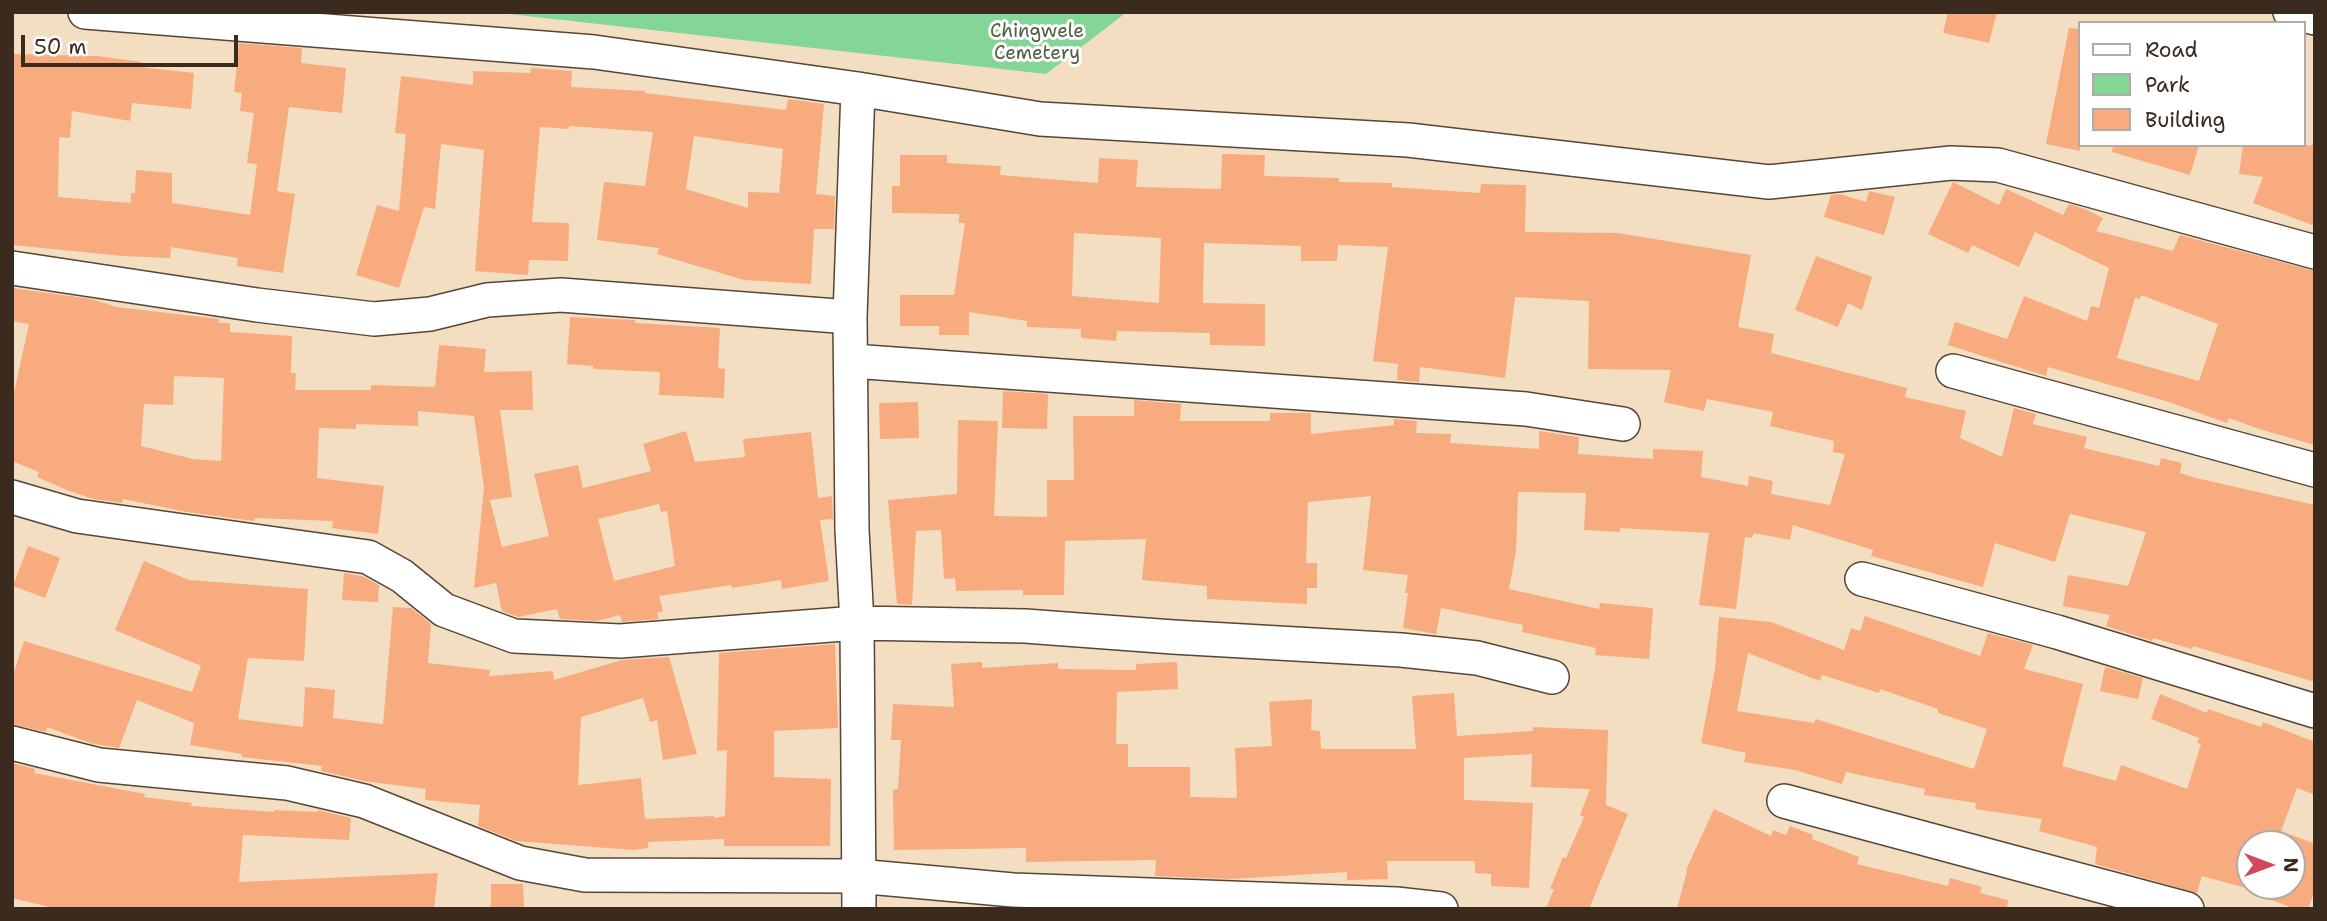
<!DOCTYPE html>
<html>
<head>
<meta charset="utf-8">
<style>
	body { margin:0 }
	#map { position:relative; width:2327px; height:921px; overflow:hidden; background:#f3dec2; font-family:"Shantell Sans",sans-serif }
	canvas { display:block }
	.frame { position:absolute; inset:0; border:14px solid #3b2a1e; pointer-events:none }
	.legend { position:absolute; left:2078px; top:21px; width:228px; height:126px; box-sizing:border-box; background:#fff; border:2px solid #b1aaa5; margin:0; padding:9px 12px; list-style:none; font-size:21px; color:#3b2a1e }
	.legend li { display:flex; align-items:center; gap:14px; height:35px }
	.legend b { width:35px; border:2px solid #b1aaa5 }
	.north { position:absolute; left:2236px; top:830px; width:70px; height:70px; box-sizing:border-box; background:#fff; border:2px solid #b1aaa5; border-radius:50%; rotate:90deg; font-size:19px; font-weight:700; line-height:28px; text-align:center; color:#3b2a1e }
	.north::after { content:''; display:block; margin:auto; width:24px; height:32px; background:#d1495b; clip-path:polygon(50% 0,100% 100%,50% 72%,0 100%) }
	.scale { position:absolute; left:21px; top:35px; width:217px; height:32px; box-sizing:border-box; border:4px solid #3b2a1e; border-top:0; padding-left:9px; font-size:21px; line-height:24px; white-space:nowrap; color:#3b2a1e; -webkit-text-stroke:5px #fff; paint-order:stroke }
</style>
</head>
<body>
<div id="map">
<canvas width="2327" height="921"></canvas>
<div class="frame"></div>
<ul class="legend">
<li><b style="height:9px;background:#fff"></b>Road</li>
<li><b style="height:19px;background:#84d697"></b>Park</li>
<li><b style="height:19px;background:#f7ab7e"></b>Building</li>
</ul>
<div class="north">N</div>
<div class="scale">50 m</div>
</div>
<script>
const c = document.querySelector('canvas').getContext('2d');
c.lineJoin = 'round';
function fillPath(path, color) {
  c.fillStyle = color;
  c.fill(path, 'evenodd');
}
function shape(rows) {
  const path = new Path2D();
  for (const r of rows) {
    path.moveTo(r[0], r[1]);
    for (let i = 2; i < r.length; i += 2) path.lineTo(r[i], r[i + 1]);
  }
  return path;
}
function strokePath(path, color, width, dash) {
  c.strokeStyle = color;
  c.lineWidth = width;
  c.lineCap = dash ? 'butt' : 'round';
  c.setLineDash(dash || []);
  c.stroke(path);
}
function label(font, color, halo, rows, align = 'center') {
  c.font = font + ' "Shantell Sans",sans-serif';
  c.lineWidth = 6;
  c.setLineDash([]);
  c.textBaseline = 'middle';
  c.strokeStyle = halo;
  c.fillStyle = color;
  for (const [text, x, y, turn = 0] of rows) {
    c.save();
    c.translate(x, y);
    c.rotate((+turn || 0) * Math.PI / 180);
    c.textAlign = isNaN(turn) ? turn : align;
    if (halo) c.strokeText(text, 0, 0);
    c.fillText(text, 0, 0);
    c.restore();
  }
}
fillPath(shape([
	[491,12,1127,12,1046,74]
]), '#84d697');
fillPath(shape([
	[1948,12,1997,12,1989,43,1943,33],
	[2069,28,2080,29,2080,151,2046,144],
	[239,43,302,48,301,63,346,68,342,113,289,107,277,191,295,194,283,273,237,266,238,258,171,247,170,258,122,256,12,245,12,54,97,56,142,62,141,67,194,73,191,109,132,103,130,121,72,111,70,138,59,137,58,197,131,203,131,193,135,193,136,170,172,173,172,203,250,215,257,164,247,163,254,113,240,111,242,93,234,92],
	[531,68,572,71,571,87,645,91,645,93,786,110,788,99,824,104,816,194,835,196,834,229,814,229,811,284,744,280,657,254,659,248,597,240,604,182,645,186,653,132,569,126,569,129,540,127,532,222,569,223,568,261,529,260,528,275,475,271,484,150,441,144,435,209,424,207,399,288,356,275,377,205,399,211,406,134,395,133,401,76,473,85,473,71,530,73],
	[694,136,783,149,779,193,748,192,748,208,686,189],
	[2113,145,2199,145,2190,175,2112,152],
	[2243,145,2315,145,2315,226,2253,203,2263,177,2239,174],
	[1222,154,1265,155,1264,176,1339,178,1339,182,1392,183,1392,187,1480,193,1481,184,1526,185,1525,232,1618,233,1751,255,1738,327,1774,334,1771,353,1907,388,1905,397,1966,411,1960,438,2002,457,2014,408,2036,414,2033,424,2087,437,2084,448,2159,466,2161,458,2182,463,2180,473,2196,478,2315,505,2315,682,2193,646,2192,649,2153,638,2152,641,2106,626,2110,615,2063,606,2068,575,2128,586,2146,532,2070,514,2055,562,1995,543,1983,587,1871,556,1873,550,1793,525,1790,540,1754,533,1752,538,1745,537,1736,609,1699,605,1709,533,1620,528,1620,532,1584,530,1586,493,1518,492,1516,552,1509,589,1599,609,1600,603,1653,608,1649,659,1595,655,1596,648,1522,632,1523,625,1441,608,1436,634,1403,628,1408,593,1405,593,1408,575,1363,570,1371,496,1308,502,1306,563,1317,563,1317,588,1307,588,1307,604,1207,599,1207,586,1142,580,1146,539,1065,541,1064,595,1023,595,1023,590,956,591,955,578,944,579,941,530,916,531,912,605,897,604,888,500,957,494,958,420,998,421,994,516,1047,517,1047,480,1074,480,1073,416,1134,416,1134,400,1181,404,1180,421,1270,421,1270,413,1311,413,1311,434,1394,425,1394,419,1417,421,1416,433,1451,434,1450,443,1539,449,1539,431,1579,437,1578,454,1653,459,1653,449,1703,451,1701,477,1748,486,1749,476,1773,481,1771,494,1830,505,1845,454,1833,452,1834,441,1770,426,1773,412,1707,399,1704,411,1664,402,1671,370,1588,369,1589,301,1515,297,1505,378,1420,367,1419,382,1397,380,1398,364,1373,361,1388,247,1338,245,1337,261,1301,261,1301,246,1204,243,1203,303,1265,304,1265,346,1210,345,1210,333,1117,331,1116,341,1081,338,1081,329,1027,327,1027,321,969,312,969,335,939,335,939,326,900,326,900,295,954,295,965,223,959,223,959,214,892,213,892,186,900,186,900,155,947,155,947,163,1001,166,1000,175,1098,183,1099,158,1138,160,1136,187,1221,189],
	[1074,233,1161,238,1159,303,1072,296],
	[1953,182,1999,205,2006,189,2063,215,2069,204,2085,209,2103,218,2096,231,2173,251,2180,235,2315,271,2315,445,2259,429,2229,418,2227,423,2169,402,2048,367,2046,376,1948,345,1955,322,2007,339,2024,296,2087,321,2091,306,2099,308,2109,268,2035,232,2019,267,1972,245,1968,253,1928,234],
	[2141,295,2218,324,2199,381,2117,358,2135,298,2140,299],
	[1869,191,1895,197,1884,235,1824,217,1831,195,1840,194,1866,202],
	[1816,256,1872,277,1862,310,1848,303,1838,327,1795,310],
	[12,288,91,299,117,307,219,319,219,323,230,323,230,332,292,336,291,373,296,373,295,390,371,390,371,385,435,387,439,345,486,349,484,372,532,371,533,410,500,410,512,497,490,500,502,547,549,536,534,474,578,465,583,488,651,471,643,444,686,431,695,462,745,457,743,439,811,432,818,498,832,496,833,519,820,520,829,581,782,589,781,580,732,588,731,585,659,596,663,611,657,613,659,619,622,622,620,615,597,621,560,619,557,609,518,617,502,611,496,583,474,588,484,488,474,416,418,411,418,426,356,424,356,429,319,428,317,478,384,486,378,534,332,528,333,521,255,518,254,521,187,512,123,499,122,503,93,499,67,490,37,477,39,472,12,461,12,402,29,324,12,321],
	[174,376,224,378,221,461,193,459,141,446,144,404,173,405],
	[659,504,661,512,667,511,675,566,614,581,598,519],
	[570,317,635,320,635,323,720,328,718,368,725,369,724,398,659,395,660,372,593,369,593,366,567,364],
	[1003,391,1048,394,1047,429,1002,428],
	[918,402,919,438,880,439,879,403],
	[28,546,60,558,45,598,13,586],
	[144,561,189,580,308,589,304,661,248,658,238,719,303,727,305,687,335,690,333,718,383,724,393,607,411,608,431,624,428,663,490,670,489,676,553,671,554,680,622,660,669,657,697,754,663,760,657,720,650,722,643,698,581,717,578,785,641,778,645,819,714,816,714,818,725,816,727,750,717,751,719,653,835,644,838,728,774,731,774,777,831,779,830,846,724,846,724,839,648,842,648,848,633,850,516,841,478,826,480,805,425,800,426,789,364,781,321,771,322,766,242,757,242,754,190,745,194,723,137,700,119,748,90,743,47,727,46,732,12,724,12,678,24,641,192,692,201,666,115,630],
	[344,573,362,576,379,585,378,602,342,600],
	[1865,616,1980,656,1988,633,2033,645,2024,669,2083,684,2062,766,2116,781,2121,765,2187,789,2201,744,2197,743,2199,738,2151,719,2160,694,2207,713,2208,709,2261,727,2263,722,2315,742,2315,795,2297,788,2281,831,2315,844,2315,890,2308,909,2295,909,2269,899,2271,895,2202,876,2197,893,2095,864,2097,847,2039,831,2042,819,1975,809,1976,803,1924,795,1925,789,1846,772,1842,784,1795,770,1744,762,1746,753,1701,743,1715,669,1719,617,1771,622,1844,650,1851,628,1860,631],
	[1748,653,1820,681,1822,675,1879,693,1880,689,1938,709,1938,713,1987,729,1974,769,1816,719,1814,723,1737,711],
	[2250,844,2292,844,2292,886,2250,886],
	[982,662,982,668,1058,663,1058,669,1136,670,1136,664,1177,662,1178,689,1117,692,1116,744,1128,744,1128,767,1190,767,1190,797,1237,798,1235,748,1272,746,1269,702,1312,699,1311,730,1320,731,1321,749,1416,749,1412,696,1454,693,1457,736,1533,731,1533,727,1608,730,1606,805,1628,814,1589,909,1546,909,1554,889,1550,889,1563,857,1566,858,1584,817,1580,815,1590,789,1531,787,1532,754,1464,758,1464,800,1533,803,1529,888,1491,886,1491,874,1475,873,1475,861,1387,861,1388,879,1347,880,1347,872,1231,879,1155,876,1156,860,1026,862,1026,848,894,850,893,790,898,789,901,740,891,740,893,704,954,707,951,664],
	[2105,667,2143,678,2138,699,2100,691],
	[12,763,35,769,34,773,145,794,144,797,192,803,191,806,274,812,274,810,317,812,317,810,351,818,349,840,243,835,239,882,438,873,434,909,58,909,12,898],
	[1714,809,1771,836,1773,830,1786,835,1790,826,1813,835,1812,839,1859,857,1857,864,1948,886,1950,878,1982,887,1980,893,2008,900,2007,909,1677,909,1687,871,1686,870],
	[491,884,523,884,524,909,491,909]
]), '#f7ab7e');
const minor = shape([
	[85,12,594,52,858,89,1040,119,1408,140,1769,182,1951,163,1998,165,2315,252],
	[2290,12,2315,18],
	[858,89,850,317,852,530,857,623,859,909],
	[12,268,257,305,374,319,430,314,487,300,561,295,850,317],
	[852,361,1526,409,1623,424],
	[1953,371,2315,470],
	[12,497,77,516,368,557,402,576,444,610,514,636,620,641,857,623,1025,626,1173,637,1401,650,1477,658,1552,677],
	[1862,579,2057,632,2315,711],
	[12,743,99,765,287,783,364,801,520,863,585,875,857,876,1013,890,1396,904,1441,909],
	[1784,801,2187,909]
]);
strokePath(minor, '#574537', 36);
strokePath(minor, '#fff', 33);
label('19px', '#515e42', '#fff', [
	["Chingwele",1037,32],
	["Cemetery",1037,54]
]);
</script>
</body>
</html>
